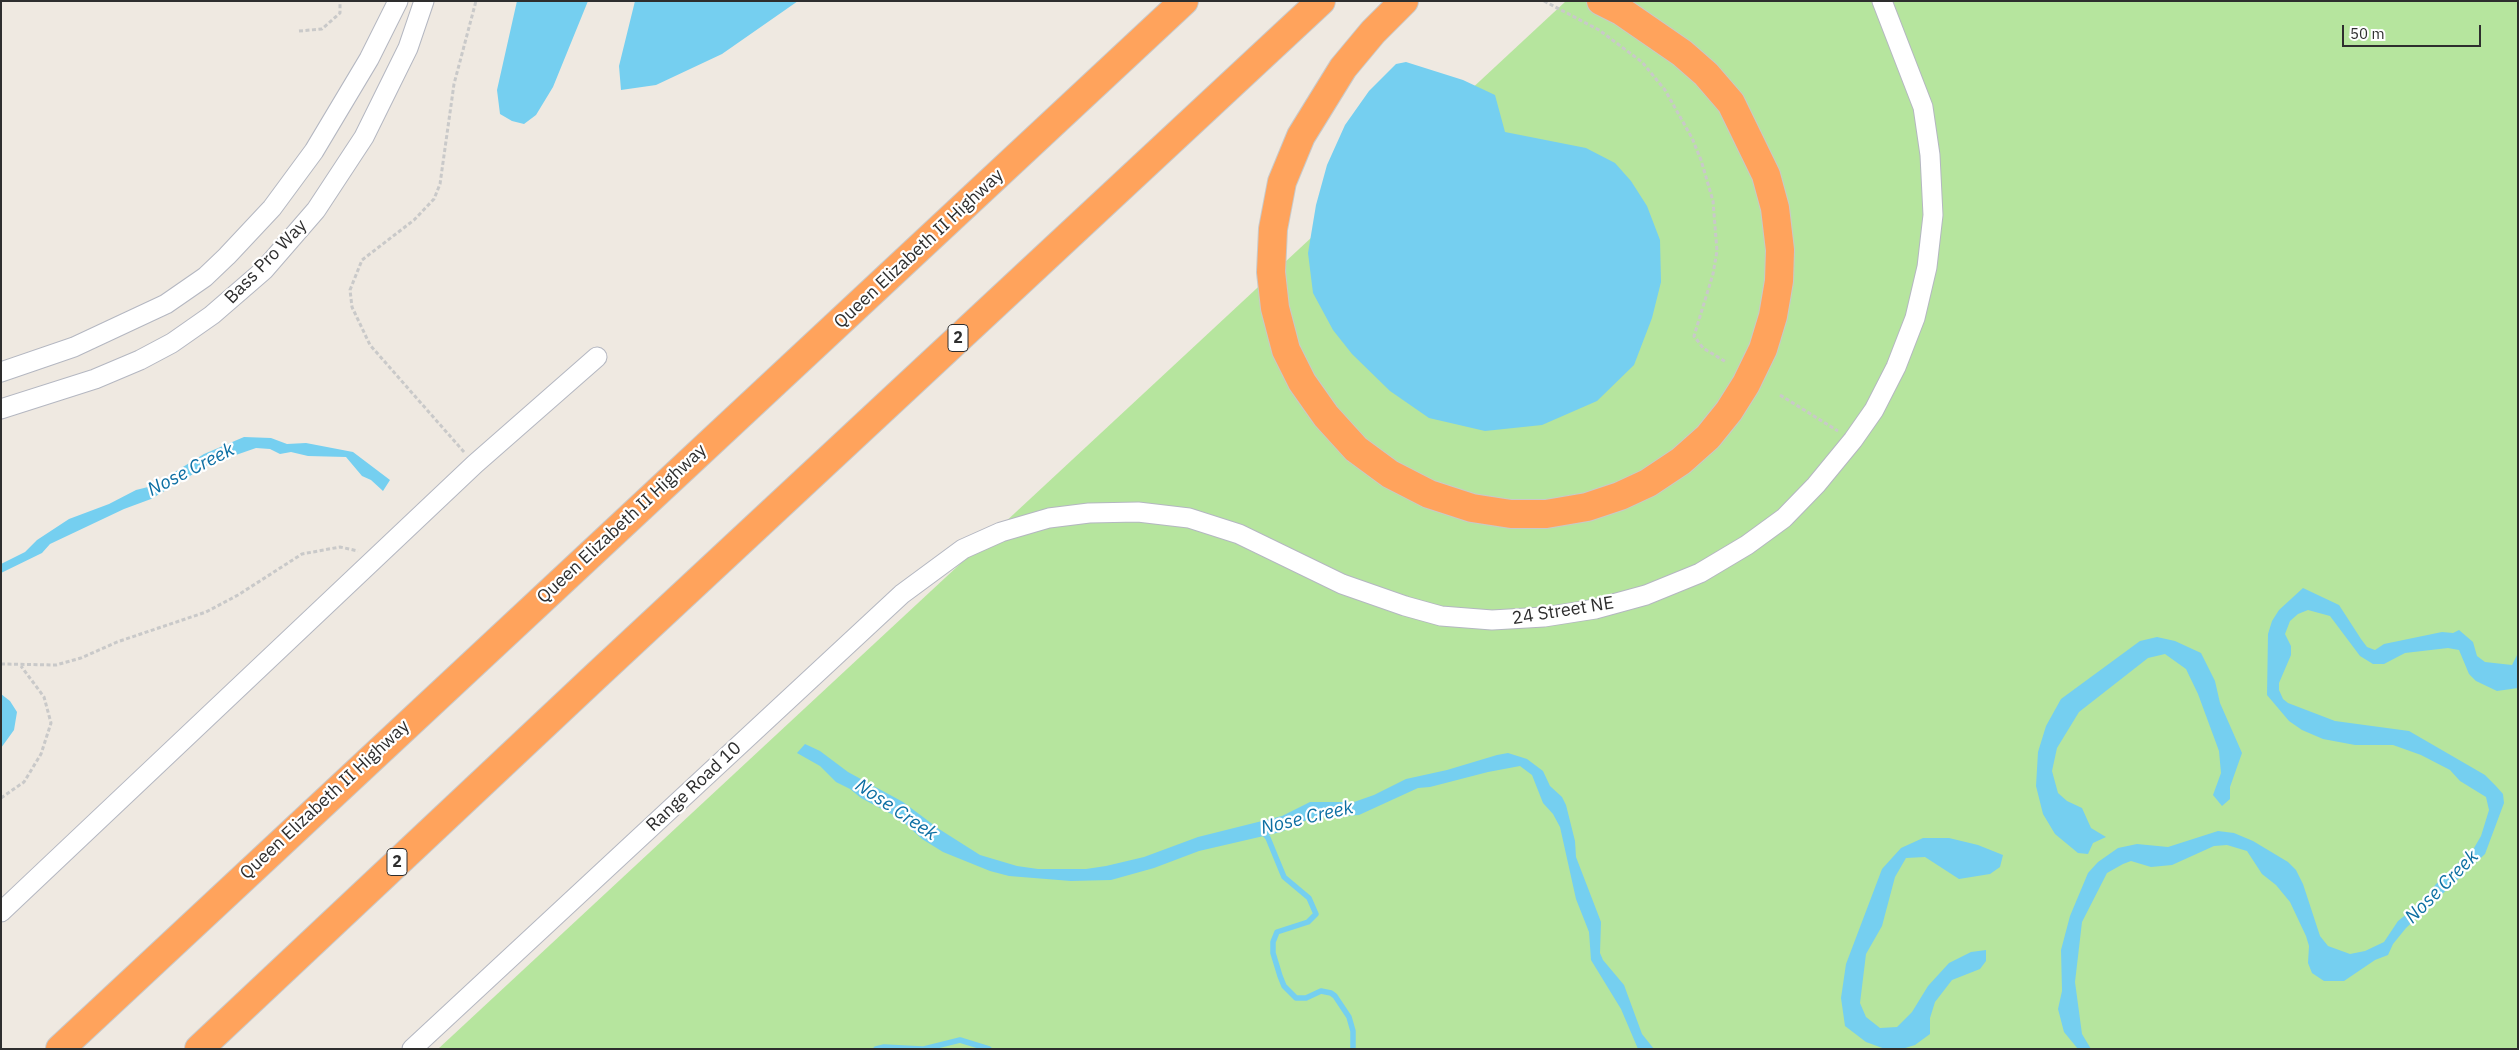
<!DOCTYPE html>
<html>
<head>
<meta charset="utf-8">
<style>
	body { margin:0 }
	#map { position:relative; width:2519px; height:1050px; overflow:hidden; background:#efe9e1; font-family:"IBM Plex Sans",sans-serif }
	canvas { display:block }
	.frame { position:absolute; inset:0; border:2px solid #2e2e2e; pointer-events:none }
	.scale { position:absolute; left:2342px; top:25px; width:139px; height:22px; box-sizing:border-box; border:2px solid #2e2e2e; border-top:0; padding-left:6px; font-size:15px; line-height:18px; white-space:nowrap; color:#2e2e2e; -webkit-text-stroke:4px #fff; paint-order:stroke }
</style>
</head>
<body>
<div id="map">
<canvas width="2519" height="1050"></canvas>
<div class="frame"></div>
<div class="scale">50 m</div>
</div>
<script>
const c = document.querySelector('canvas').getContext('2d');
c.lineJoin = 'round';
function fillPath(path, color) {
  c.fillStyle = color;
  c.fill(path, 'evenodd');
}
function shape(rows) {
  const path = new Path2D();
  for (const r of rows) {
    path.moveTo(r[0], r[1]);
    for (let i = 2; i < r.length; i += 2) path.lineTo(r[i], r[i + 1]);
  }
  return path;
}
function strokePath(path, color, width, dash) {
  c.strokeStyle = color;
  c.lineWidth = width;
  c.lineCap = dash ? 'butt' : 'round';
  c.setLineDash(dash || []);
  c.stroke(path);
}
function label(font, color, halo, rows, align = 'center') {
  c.font = font + ' "IBM Plex Sans",sans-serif';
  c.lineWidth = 4.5;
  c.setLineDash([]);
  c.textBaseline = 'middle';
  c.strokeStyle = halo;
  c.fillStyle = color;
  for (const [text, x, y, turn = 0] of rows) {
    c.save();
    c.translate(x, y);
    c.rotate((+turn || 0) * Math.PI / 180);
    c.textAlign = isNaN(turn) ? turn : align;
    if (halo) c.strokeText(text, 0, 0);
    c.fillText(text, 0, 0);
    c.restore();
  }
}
fillPath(shape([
	[1566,1,2518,1,2518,1049,438,1049]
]), '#b6e59e');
fillPath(shape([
	[517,1,588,1,553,87,536,115,524,124,512,121,500,114,497,90],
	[635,1,798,1,722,54,656,85,621,90,619,66],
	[1406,62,1463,80,1495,95,1505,132,1586,148,1615,163,1631,181,1647,206,1660,240,1661,282,1652,318,1634,365,1597,401,1542,425,1485,431,1429,418,1390,391,1352,354,1333,330,1313,293,1308,253,1316,205,1327,165,1345,125,1369,91,1396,64],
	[244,437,271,438,287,444,306,443,353,452,390,480,383,491,371,480,362,476,346,457,308,456,291,452,280,454,270,449,256,448,210,464,151,499,124,509,50,544,42,553,1,573,1,564,25,552,37,540,69,519,109,504,136,490,152,486,204,454],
	[2303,588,2339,605,2361,639,2367,647,2375,650,2384,644,2442,632,2453,633,2459,630,2473,642,2477,656,2485,662,2512,665,2518,653,2518,688,2497,691,2476,681,2469,674,2459,650,2448,648,2405,653,2384,664,2373,664,2360,656,2330,616,2308,610,2298,614,2290,621,2285,634,2291,646,2291,655,2279,683,2279,690,2283,699,2288,703,2335,721,2409,731,2485,775,2495,785,2503,794,2504,803,2485,854,2406,928,2393,944,2388,955,2375,960,2344,981,2324,981,2312,973,2308,963,2309,946,2306,936,2290,902,2276,885,2262,874,2247,851,2227,845,2214,846,2172,865,2151,867,2131,861,2123,864,2107,873,2082,922,2075,982,2082,1034,2091,1049,2078,1049,2064,1032,2058,1009,2062,991,2061,950,2070,916,2088,873,2098,862,2118,848,2137,844,2168,847,2218,831,2234,833,2253,841,2288,862,2296,870,2303,884,2320,936,2328,946,2350,954,2365,951,2384,942,2398,921,2422,902,2436,884,2474,848,2481,836,2489,810,2486,797,2460,781,2450,770,2421,755,2393,745,2355,745,2323,739,2302,730,2289,721,2267,695,2268,634,2272,621,2279,610],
	[2157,637,2175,641,2201,653,2215,681,2220,703,2242,753,2230,787,2230,799,2222,806,2213,795,2221,773,2219,751,2198,694,2186,669,2165,654,2148,658,2079,712,2057,748,2052,771,2058,793,2067,801,2082,808,2091,828,2106,837,2093,843,2088,854,2078,853,2055,834,2043,814,2036,786,2038,752,2046,726,2061,699,2140,641],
	[1,694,10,701,17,712,14,730,1,748],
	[805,744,820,751,848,772,903,802,939,829,980,855,1017,866,1038,869,1086,869,1106,866,1144,857,1198,837,1282,816,1310,802,1354,802,1374,795,1406,779,1447,770,1497,755,1508,753,1527,759,1543,771,1550,786,1562,797,1566,805,1575,841,1576,857,1601,922,1600,953,1603,960,1624,985,1642,1034,1654,1049,1638,1049,1621,1009,1591,960,1589,932,1576,899,1560,827,1553,814,1543,803,1532,775,1520,766,1488,772,1430,787,1418,788,1359,815,1311,818,1281,832,1199,851,1154,868,1111,880,1071,881,1009,876,990,871,943,852,922,839,899,818,861,798,850,789,836,782,820,766,797,753],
	[1923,838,1949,838,1978,845,2003,855,2000,867,1990,874,1959,879,1925,857,1906,858,1895,877,1882,926,1866,954,1860,1003,1866,1017,1880,1028,1897,1027,1912,1012,1928,986,1949,963,1971,952,1986,950,1986,961,1980,969,1952,980,1935,1002,1930,1018,1930,1034,1915,1045,1902,1049,1885,1049,1866,1042,1845,1026,1841,998,1846,964,1882,869,1901,848]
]), '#75cff0');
strokePath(shape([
	[1263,832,1268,838,1284,877,1309,898,1316,914,1308,922,1277,932,1273,942,1273,953,1280,976,1284,986,1296,998,1306,998,1321,991,1331,993,1335,996,1349,1017,1353,1031,1353,1049],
	[876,1049,884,1047,922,1049],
	[924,1049,960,1040,989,1049]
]), '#75cff0', 5.5);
const minor = shape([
	[1,372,74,347,166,304,205,277,227,256,272,208,314,151,369,59,398,1],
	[1,409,95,379,140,360,172,343,212,315,264,270,316,210,364,137,408,48,424,1],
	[1,912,475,464,597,357],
	[412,1049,902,594,963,549,1001,532,1049,518,1089,513,1138,512,1189,518,1239,534,1342,584,1405,606,1441,616,1492,620,1544,617,1595,609,1646,595,1700,573,1747,545,1784,518,1816,485,1853,440,1874,410,1896,367,1915,318,1927,267,1933,215,1930,155,1923,107,1882,1]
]);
const highway = shape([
	[1404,1,1373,32,1343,68,1301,136,1282,182,1273,229,1271,272,1275,308,1286,350,1302,382,1326,416,1356,449,1390,474,1429,494,1472,508,1511,514,1546,514,1587,507,1620,496,1648,483,1681,461,1708,437,1729,411,1746,384,1763,349,1773,316,1779,281,1780,250,1775,208,1766,175,1731,103,1706,74,1682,53,1621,11,1601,1],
	[60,1049,1184,1],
	[199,1049,596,676,1321,1]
]);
strokePath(minor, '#b4b7c1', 21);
strokePath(highway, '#c9c9c9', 30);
strokePath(shape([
	[1544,1,1599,30,1642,62,1665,90,1692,138,1701,160,1713,201,1717,251,1713,274,1694,336,1703,348,1726,362],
	[299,31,322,29,340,13,340,1],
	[1780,395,1838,431],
	[464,452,370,345,352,307,350,290,362,260,414,220,434,199,440,184,454,84,476,1],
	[1,664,56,665,81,658,117,642,206,612,238,595,302,554,340,547,358,551],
	[1,798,24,782,41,754,51,723,44,697,21,666]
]), '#c9c9c9', 3, [4, 2.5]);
strokePath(minor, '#fff', 19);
strokePath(highway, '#ffa35c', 28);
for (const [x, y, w] of [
	[958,338,20],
	[397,862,20]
]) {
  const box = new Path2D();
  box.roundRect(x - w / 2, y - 13.5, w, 27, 4);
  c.fillStyle = '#fff';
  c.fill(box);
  strokePath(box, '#2e2e2e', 1);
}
label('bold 16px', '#2e2e2e', null, [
	["2",958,338],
	["2",397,862]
]);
label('18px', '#2e2e2e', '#fff', [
	["Queen Elizabeth II Highway",919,249,-43],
	["Bass Pro Way",266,262,-46],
	["Queen Elizabeth II Highway",622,524,-43],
	["24 Street NE",1563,611,-9],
	["Range Road 10",694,787,-43],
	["Queen Elizabeth II Highway",325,800,-43]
]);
label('italic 19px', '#0d6fa3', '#fff', [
	["Nose Creek",191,470,-27],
	["Nose Creek",896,810,34],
	["Nose Creek",1307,818,-13],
	["Nose Creek",2442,887,-45]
]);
</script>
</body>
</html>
